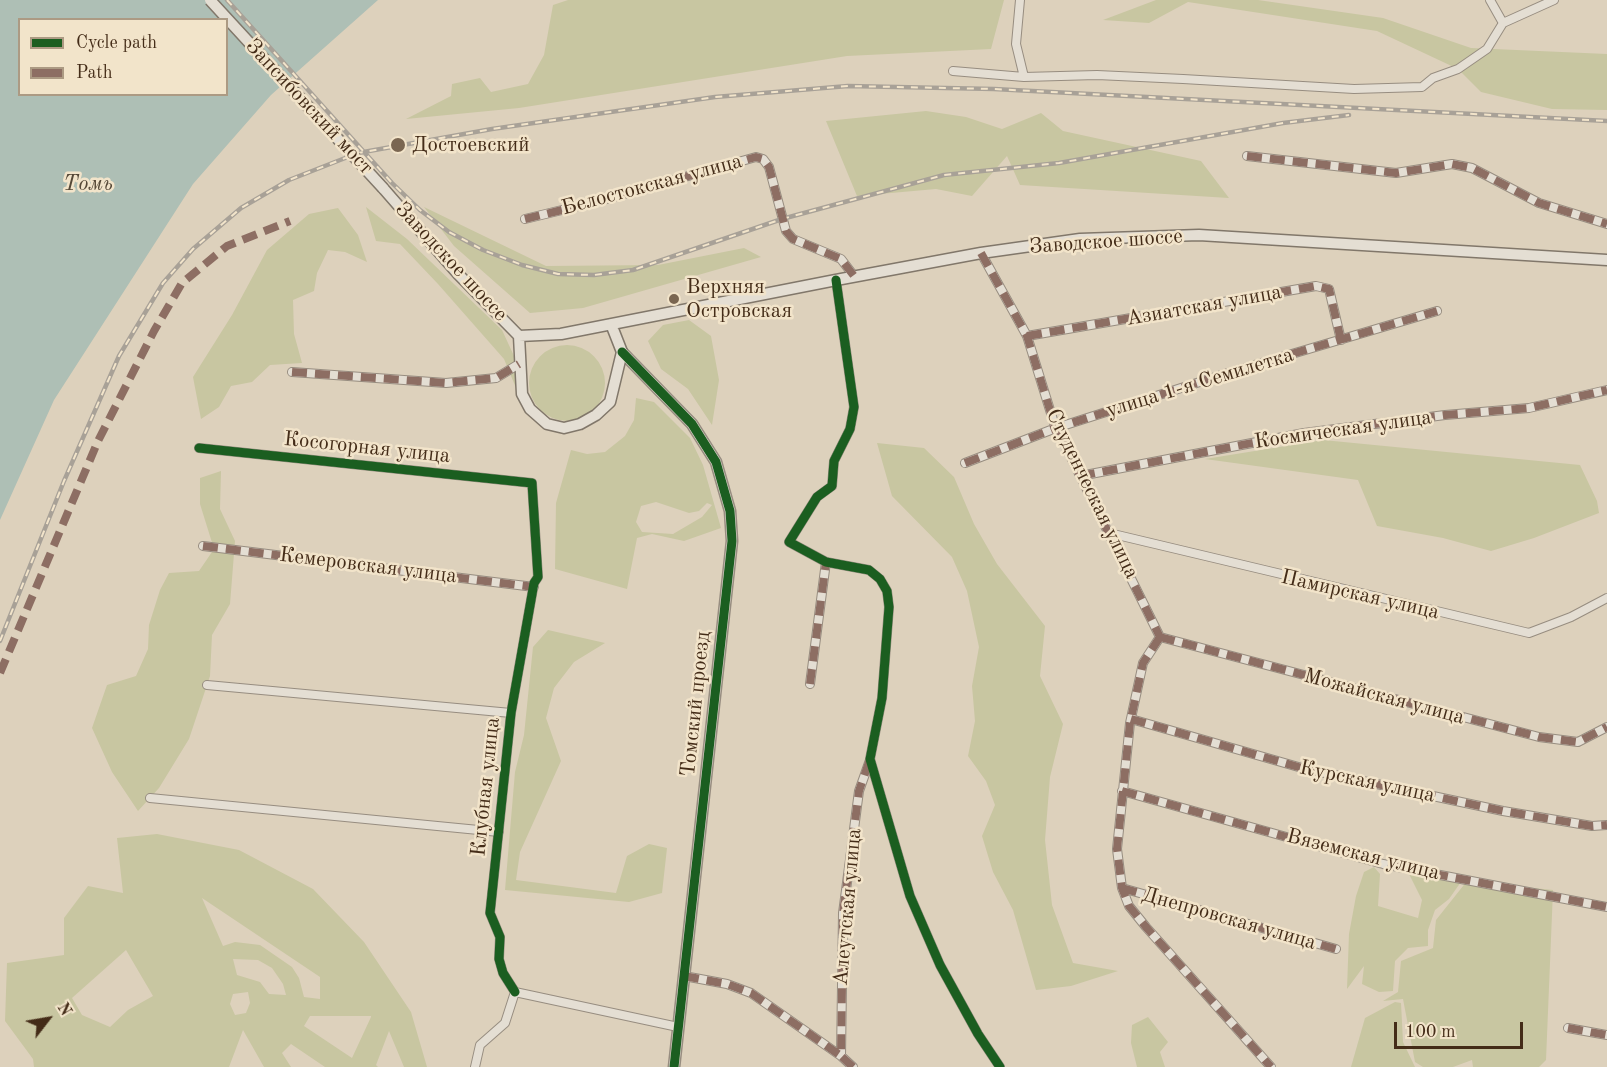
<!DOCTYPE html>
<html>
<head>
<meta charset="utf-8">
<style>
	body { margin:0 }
	#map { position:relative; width:1607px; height:1067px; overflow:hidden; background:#ddd1bc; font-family:"Old Standard TT",serif }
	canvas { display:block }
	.legend { position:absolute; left:18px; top:18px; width:210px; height:78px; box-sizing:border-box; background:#f2e4ca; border:2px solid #ac9a83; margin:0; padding:8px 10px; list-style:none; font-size:18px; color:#442c18 }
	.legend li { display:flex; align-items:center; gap:12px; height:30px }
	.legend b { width:30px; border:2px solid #ac9a83 }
	.north { position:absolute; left:18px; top:989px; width:60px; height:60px; -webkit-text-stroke:4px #f2e4ca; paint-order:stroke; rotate:59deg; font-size:16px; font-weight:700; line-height:24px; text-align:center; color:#442c18 }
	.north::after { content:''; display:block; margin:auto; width:21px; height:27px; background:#442c18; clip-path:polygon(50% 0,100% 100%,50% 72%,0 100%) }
	.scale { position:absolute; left:1394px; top:1022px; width:129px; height:27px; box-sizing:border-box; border:3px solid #442c18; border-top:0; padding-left:8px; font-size:18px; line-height:21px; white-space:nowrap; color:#442c18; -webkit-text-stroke:4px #f2e4ca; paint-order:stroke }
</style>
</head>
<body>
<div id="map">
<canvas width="1607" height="1067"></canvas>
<ul class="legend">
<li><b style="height:8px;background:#1b5e20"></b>Cycle path</li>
<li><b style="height:8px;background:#8d6e63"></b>Path</li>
</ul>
<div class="north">N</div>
<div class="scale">100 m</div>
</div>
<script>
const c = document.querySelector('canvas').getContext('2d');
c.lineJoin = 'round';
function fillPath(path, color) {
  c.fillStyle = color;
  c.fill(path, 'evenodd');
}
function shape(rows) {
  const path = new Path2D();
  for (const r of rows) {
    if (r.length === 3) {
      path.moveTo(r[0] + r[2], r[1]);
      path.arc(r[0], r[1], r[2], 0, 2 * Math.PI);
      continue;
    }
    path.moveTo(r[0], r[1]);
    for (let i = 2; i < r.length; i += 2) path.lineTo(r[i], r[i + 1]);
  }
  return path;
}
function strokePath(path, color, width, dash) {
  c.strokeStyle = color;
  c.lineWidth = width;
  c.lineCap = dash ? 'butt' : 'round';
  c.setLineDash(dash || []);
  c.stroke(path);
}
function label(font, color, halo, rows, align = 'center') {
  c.font = font + ' "Old Standard TT",serif';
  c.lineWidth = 5;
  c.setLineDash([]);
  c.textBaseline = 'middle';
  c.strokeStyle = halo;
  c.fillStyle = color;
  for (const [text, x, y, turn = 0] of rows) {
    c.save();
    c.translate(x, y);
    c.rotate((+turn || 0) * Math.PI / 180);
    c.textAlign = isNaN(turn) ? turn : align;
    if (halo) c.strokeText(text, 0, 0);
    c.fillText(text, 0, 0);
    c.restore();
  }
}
fillPath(shape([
	[568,0,1004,0,991,49,847,56,519,108,406,119,451,96,452,84,480,78,491,92,528,84,544,55,553,5],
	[1156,0,1258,0,1383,18,1471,48,1607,54,1607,110,1552,109,1481,92,1458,69,1377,31,1188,2,1149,23,1103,20],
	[926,111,966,117,1002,129,1041,113,1063,131,1201,161,1229,198,1020,185,1007,156,972,196,936,189,857,196,826,121],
	[366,207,407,239,502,330,520,369,521,400,504,359,438,284,400,244,376,241],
	[424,207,546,266,658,265,744,248,761,257,583,308,530,313,454,246],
	[338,208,358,235,367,262,345,252,328,250,317,273,314,291,293,300,294,334,302,363,270,365,252,382,231,386,219,407,201,419,193,377,232,315,267,250,309,214],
	[689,320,711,336,719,380,712,425,688,389,661,369,648,341,663,325],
	[567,383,38],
	[636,398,654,402,690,438,703,465,721,528,684,541,652,534,637,538,627,589,555,569,556,503,571,450,587,454,605,452,625,436,634,420],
	[656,502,689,513,699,511,707,503,712,505,702,517,673,534,642,532,636,522,641,506],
	[1323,440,1580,465,1597,501,1599,513,1534,538,1491,551,1443,538,1377,526,1358,480,1205,459],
	[877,443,924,448,954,477,974,524,997,564,1045,626,1040,676,1063,724,1050,777,1045,840,1052,905,1073,963,1118,971,1071,986,1036,990,1013,910,993,872,982,836,995,805,986,781,968,756,975,721,972,686,979,647,967,591,952,557,892,496],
	[221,471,220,509,235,541,230,604,212,635,210,676,189,739,159,788,138,811,112,772,92,728,107,685,136,676,148,649,149,625,160,590,169,573,199,571,214,549,200,504,200,478],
	[548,630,605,643,574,662,554,688,546,718,561,761,520,852,516,880,616,893,627,856,649,844,667,848,662,893,629,902,505,890,515,772,524,735,533,647],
	[157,834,239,850,313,889,364,942,411,1012,427,1067,404,1067,389,1031,376,1065,378,1067,325,1067,291,1044,282,1053,291,1067,264,1067,243,1030,229,1067,34,1067,33,1059,5,1021,7,963,64,955,64,918,88,886,123,893,117,838],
	[202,898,320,977,320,999,304,997,299,978,292,967,260,945,235,942,223,946],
	[126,950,153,996,128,1010,110,1027,82,1015,72,998],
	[233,959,258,960,272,968,283,984,286,995,269,994,260,982,237,975],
	[248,992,250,1003,246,1013,235,1015,230,1004,233,994],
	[310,1016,371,1016,371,1017,352,1058,304,1026],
	[1374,867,1380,874,1378,906,1418,918,1422,900,1406,868,1463,879,1449,899,1435,910,1428,930,1428,946,1408,948,1395,961,1393,991,1379,992,1362,984,1364,966,1347,989,1349,934,1356,896,1364,872],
	[1467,881,1553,890,1546,1060,1539,1067,1473,1067,1472,1060,1453,1067,1423,1067,1415,1062,1403,999,1383,1001,1398,992,1401,961,1433,948,1436,920],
	[1395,1002,1401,1003,1403,1042,1415,1067,1351,1067,1365,1018],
	[1148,1017,1168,1042,1160,1052,1165,1067,1137,1067,1131,1043,1132,1025]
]), '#c8c6a1');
fillPath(shape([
	[0,0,378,0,271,95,193,184,54,400,0,520],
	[20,20,226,20,226,94,20,94]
]), '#aebfb5');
const minor = shape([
	[1020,0,1016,44,1024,77],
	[1490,0,1503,23],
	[1503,23,1554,0],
	[953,71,1024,77,1097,75,1183,79,1354,89,1422,87,1433,78,1458,69,1487,49,1503,23],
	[1247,156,1396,173,1452,164,1472,168,1539,203,1607,224],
	[525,219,603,200,756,157,763,159,769,167,786,231,793,239,841,259,854,276],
	[981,253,1027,336,1054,423,1160,637],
	[836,280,854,407,850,429,834,461,832,486,817,497,789,542,826,562,869,570,880,579,887,591,889,607,882,698,870,759,910,896,940,965,978,1034,1000,1067],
	[1027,336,1316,286,1329,289,1341,340],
	[292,372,446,383,496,378,519,364],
	[199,448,532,483,538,577,534,583,511,713,490,913,500,937,499,959,503,973,515,992],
	[965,463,1056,428,1231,372,1437,311],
	[1080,476,1304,433,1445,415,1529,408,1607,390],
	[1109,533,1529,633,1571,617,1607,598],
	[203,546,534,587],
	[1160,637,1143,663,1130,723,1117,849,1122,888,1129,906,1146,927,1271,1067],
	[1160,637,1539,737,1578,742,1607,727],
	[810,684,826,562],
	[207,685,511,713],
	[1131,719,1302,768,1503,811,1592,826,1607,825],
	[1122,791,1383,864,1607,907],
	[150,798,499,832],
	[1122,888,1336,949],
	[684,976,727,984,751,993,841,1056],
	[515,992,678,1027],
	[1568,1028,1607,1035],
	[475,1067,480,1045,505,1023,515,992],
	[853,1067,841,1056,843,913,859,791,870,760]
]);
const tertiary = shape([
	[622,352,692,424,716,462,730,511,732,541,674,1067]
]);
const secondary = shape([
	[383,188,458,274,519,336,522,394,530,409,547,424,564,428,580,424,596,415,610,402,622,352,611,324],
	[519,336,561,334,836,280,981,253,1080,239,1199,235,1607,260]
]);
strokePath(minor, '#978d80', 10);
strokePath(tertiary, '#978d80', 13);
strokePath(secondary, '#81776a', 13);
strokePath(minor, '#e4ded3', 8);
strokePath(tertiary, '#e4ded3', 10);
strokePath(secondary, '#e4ded3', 10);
const rail = shape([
	[227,0,392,183,420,210,449,232,483,250,522,265,558,274,594,275,633,270,782,219,944,175,1059,163,1283,123,1349,115],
	[0,641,64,481,119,356,163,283,193,249,241,208,289,180,358,153,492,129,715,97,848,86,994,89,1607,121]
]);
strokePath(rail, '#a8a197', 4.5);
strokePath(rail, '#f2e4ca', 2, [7]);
const secondaryBridge = shape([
	[210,0,383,188]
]);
strokePath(secondaryBridge, '#81776a', 13, []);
strokePath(secondaryBridge, '#e4ded3', 10);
strokePath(shape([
	[1247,156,1396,173,1452,164,1472,168,1539,203,1607,224],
	[525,219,603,200,756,157,763,159,769,167,786,231,793,239,841,259,854,276],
	[981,253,1027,336,1054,423,1160,637],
	[1027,336,1316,286,1329,289,1341,340],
	[292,372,446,383,496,378,519,364],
	[965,463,1056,428,1231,372,1437,311],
	[1080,476,1304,433,1445,415,1529,408,1607,390],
	[203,546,534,587],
	[1160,637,1143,663,1130,723,1117,849,1122,888,1129,906,1146,927,1271,1067],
	[1160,637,1539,737,1578,742,1607,727],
	[0,673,98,441,154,331,182,283,227,246,290,221],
	[810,684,826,562],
	[1131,719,1302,768,1503,811,1592,826,1607,825],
	[1122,791,1383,864,1607,907],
	[1122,888,1336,949],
	[684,976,727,984,751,993,841,1056],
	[1568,1028,1607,1035],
	[853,1067,841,1056,843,913,859,791,870,759]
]), '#8d6e63', 8, [15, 8]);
strokePath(shape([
	[836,280,854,407,850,429,834,461,832,486,817,497,789,542,826,562,869,570,880,579,887,591,889,607,882,698,870,759,910,896,940,965,978,1034,1000,1067],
	[622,352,692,424,716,462,730,511,732,541,674,1067],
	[199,448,532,483,538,577,534,583,511,713,490,913,500,937,499,959,503,973,515,992]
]), '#1b5e20', 9);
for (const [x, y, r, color] of [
	[398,145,8,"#7a6651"],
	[674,299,6,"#7a6651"]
]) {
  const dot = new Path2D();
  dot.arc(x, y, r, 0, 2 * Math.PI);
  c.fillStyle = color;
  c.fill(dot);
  strokePath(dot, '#f2e4ca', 2);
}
label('21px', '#442c18', '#f2e4ca', [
	["Запсибовский мост",309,107,47],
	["Белостокская улица",652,185,-15],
	["Заводское шоссе",1106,242,-4],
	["Заводское шоссе",451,262,47],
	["Азиатская улица",1204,306,-10],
	["улица 1-я Семилетка",1200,383,-17],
	["Космическая улица",1343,430,-8],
	["Косогорная улица",367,448,6],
	["Студенческая улица",1092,494,64],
	["Кемеровская улица",368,566,7],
	["Памирская улица",1360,595,13],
	["Можайская улица",1384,697,15],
	["Томский проезд",696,704,-84],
	["Курская улица",1367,782,12],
	["Клубная улица",486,787,-84],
	["Вяземская улица",1363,855,14],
	["Алеутская улица",848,907,-85],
	["Днепровская улица",1229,919,16]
]);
label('21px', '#442c18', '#f2e4ca', [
	["Достоевский",412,145],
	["Верхняя",686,287],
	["Островская",686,311]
], 'left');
label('italic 22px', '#554837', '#f2e4ca', [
	["Томь",88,184]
]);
</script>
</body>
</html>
